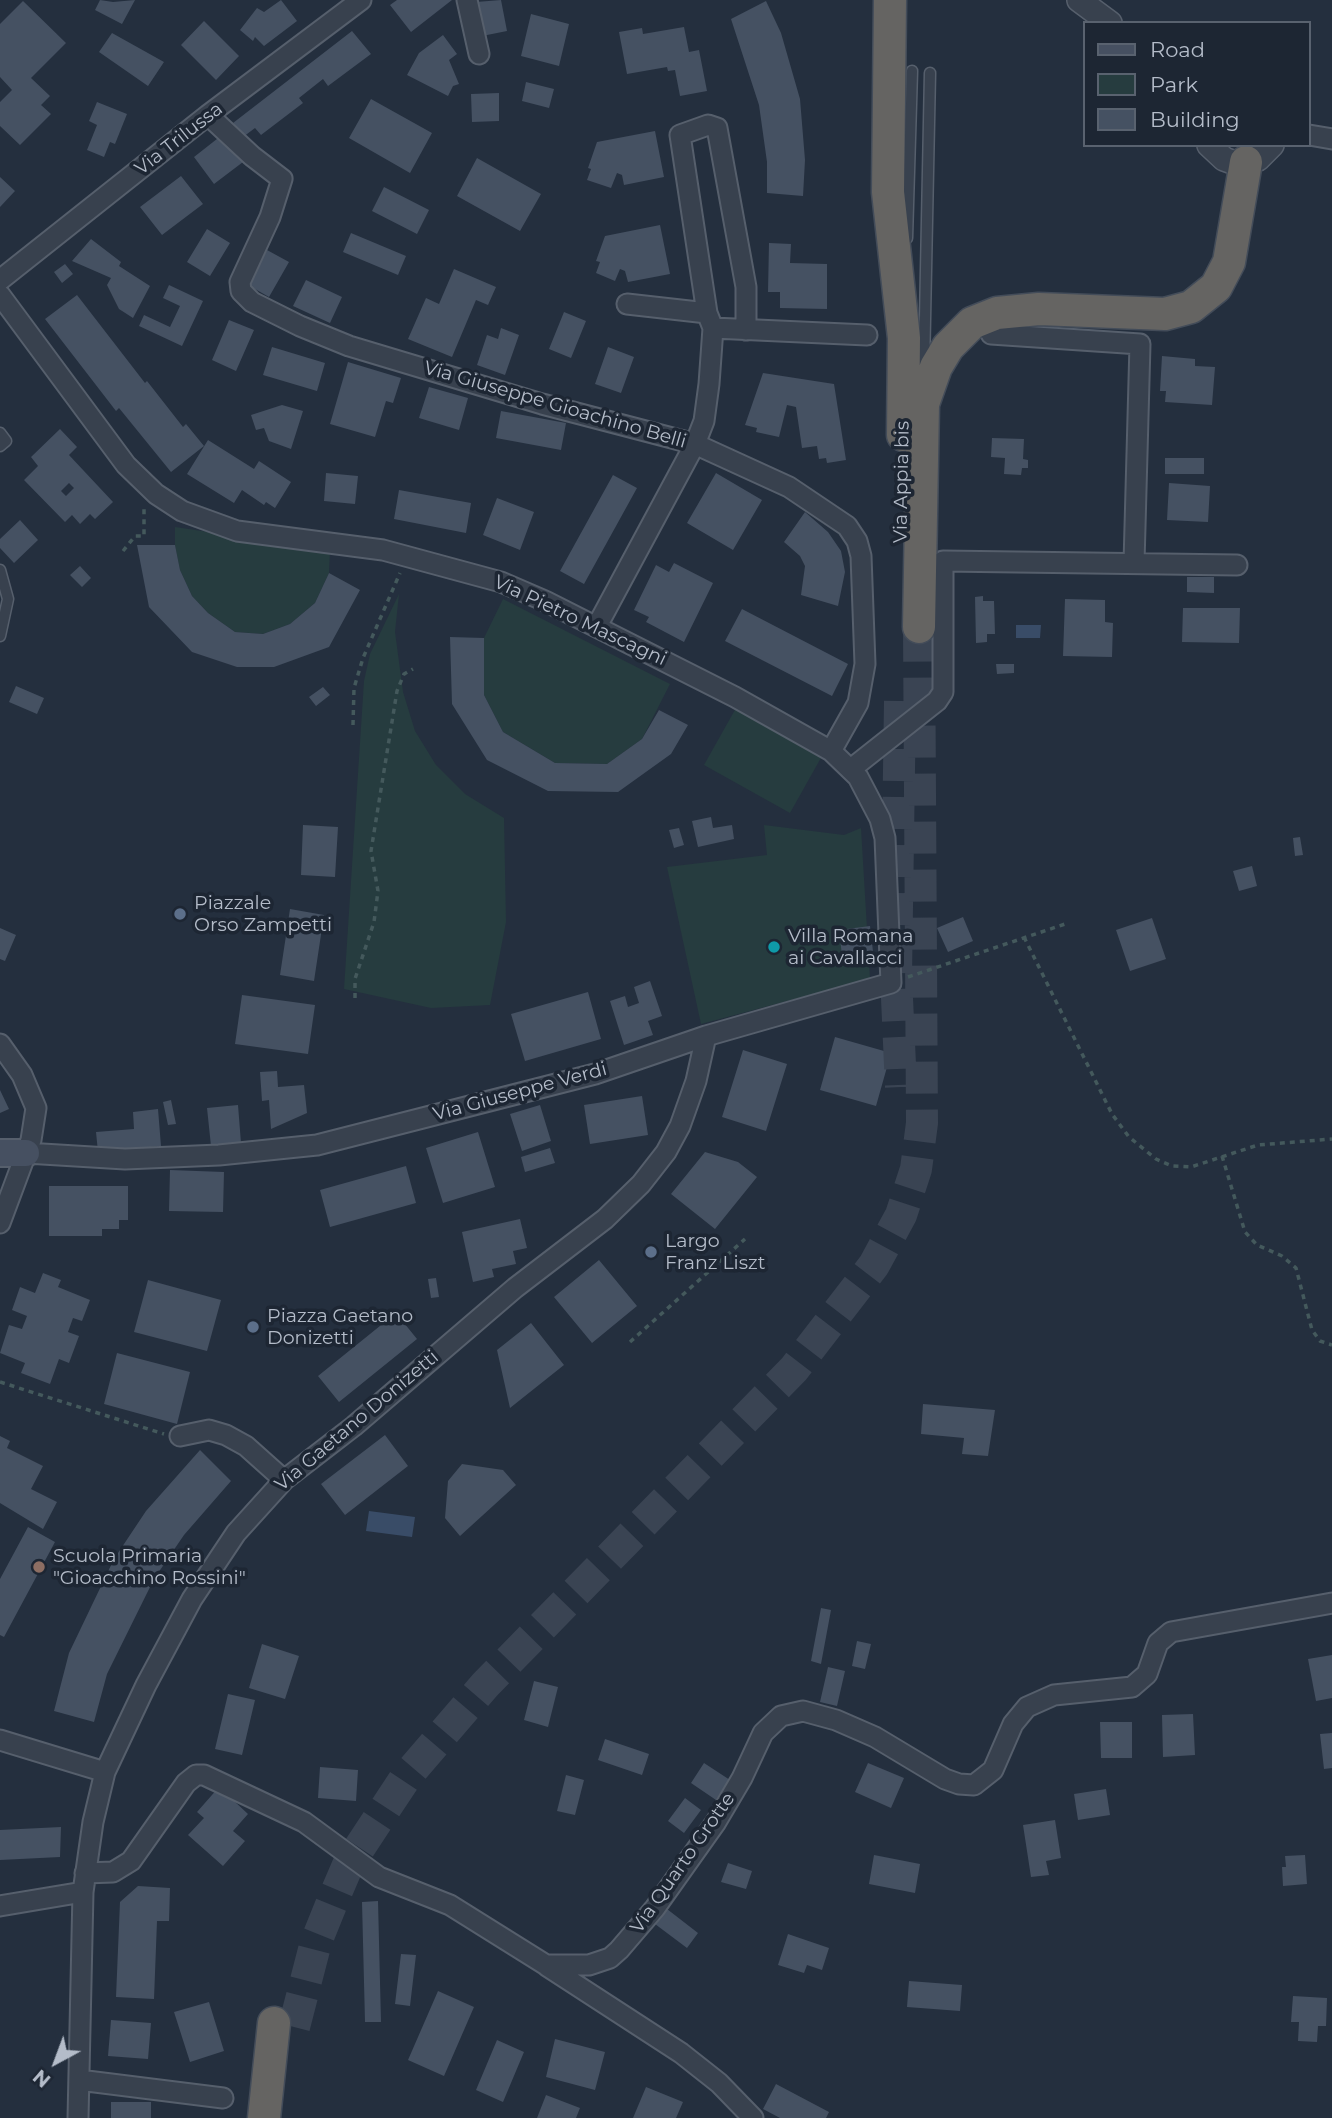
<!DOCTYPE html>
<html>
<head>
<meta charset="utf-8">
<style>
	body { margin:0 }
	#map { position:relative; width:1332px; height:2118px; overflow:hidden; background:#242f3e; font-family:Montserrat,sans-serif }
	canvas { display:block }
	.legend { position:absolute; left:1083px; top:21px; width:228px; height:126px; box-sizing:border-box; background:#1d2633; border:2px solid #59626f; margin:0; padding:9px 12px; list-style:none; font-size:21px; color:#b4bcc9 }
	.legend li { display:flex; align-items:center; gap:14px; height:35px }
	.legend b { width:35px; border:2px solid #59626f }
	.north { position:absolute; left:21px; top:2027px; width:70px; height:70px; -webkit-text-stroke:5px #1d2633; paint-order:stroke; rotate:221deg; font-size:19px; font-weight:700; line-height:28px; text-align:center; color:#b4bcc9 }
	.north::after { content:''; display:block; margin:auto; width:24px; height:32px; background:#b4bcc9; clip-path:polygon(50% 0,100% 100%,50% 72%,0 100%) }
</style>
</head>
<body>
<div id="map">
<canvas width="1332" height="2118"></canvas>
<ul class="legend">
<li><b style="height:9px;background:#465061"></b>Road</li>
<li><b style="height:19px;background:#263c3f"></b>Park</li>
<li><b style="height:19px;background:#455162"></b>Building</li>
</ul>
<div class="north">N</div>
</div>
<script>
const c = document.querySelector('canvas').getContext('2d');
c.lineJoin = 'round';
function fillPath(path, color) {
  c.fillStyle = color;
  c.fill(path, 'evenodd');
}
function shape(rows) {
  const path = new Path2D();
  for (const r of rows) {
    path.moveTo(r[0], r[1]);
    for (let i = 2; i < r.length; i += 2) path.lineTo(r[i], r[i + 1]);
  }
  return path;
}
function strokePath(path, color, width, dash) {
  c.strokeStyle = color;
  c.lineWidth = width;
  c.lineCap = dash ? 'butt' : 'round';
  c.setLineDash(dash || []);
  c.stroke(path);
}
function label(font, color, halo, rows, align = 'center') {
  c.font = font + ' Montserrat,sans-serif';
  c.lineWidth = 7;
  c.setLineDash([]);
  c.textBaseline = 'middle';
  c.strokeStyle = halo;
  c.fillStyle = color;
  for (const [text, x, y, turn = 0] of rows) {
    c.save();
    c.translate(x, y);
    c.rotate((+turn || 0) * Math.PI / 180);
    c.textAlign = isNaN(turn) ? turn : align;
    if (halo) c.strokeText(text, 0, 0);
    c.fillText(text, 0, 0);
    c.restore();
  }
}
fillPath(shape([
	[175,527,330,550,329,573,315,603,290,624,263,634,235,632,208,613,192,596,180,570,175,545],
	[399,594,395,632,403,692,415,731,436,765,465,794,504,818,506,922,490,1005,431,1008,344,989,364,681,370,654],
	[503,599,670,684,642,739,607,764,555,763,503,732,484,695,484,638],
	[736,708,822,756,790,813,704,765],
	[764,825,844,835,861,828,870,979,701,1024,667,867,767,855]
]), '#263c3f');
fillPath(shape([
	[1016,625,1041,625,1040,638,1016,638],
	[369,1511,415,1517,412,1537,366,1531]
]), '#394c67');
fillPath(shape([
	[100,0,113,2,135,0,122,24,95,10],
	[281,0,297,21,264,46,255,37,253,41,240,30,257,8,264,12],
	[397,0,452,0,411,32,390,5],
	[501,0,507,31,482,36,476,2],
	[23,1,66,43,31,78,50,96,41,105,51,114,20,145,0,126,0,102,12,90,0,77,0,24],
	[766,1,781,33,800,99,805,160,803,196,767,193,767,162,759,105,731,19],
	[531,14,569,24,559,66,521,56],
	[204,21,239,56,216,80,181,45],
	[684,27,689,52,699,50,707,91,680,96,675,70,668,71,667,67,627,74,619,32,642,28,643,34],
	[352,31,371,54,328,86,323,79,299,98,303,103,261,135,255,128,243,137,233,123],
	[112,33,164,62,148,86,99,52],
	[443,35,457,54,449,60,459,84,453,86,448,96,407,75,419,53],
	[526,82,554,89,549,108,522,101],
	[499,93,499,121,472,122,471,94],
	[371,99,432,133,410,173,349,138],
	[97,102,127,114,115,144,110,142,104,157,87,150,97,125,89,121],
	[655,131,664,177,624,185,622,175,617,173,611,188,587,180,591,169,588,168,597,142],
	[222,135,243,162,214,184,194,157],
	[477,158,541,194,520,231,457,196],
	[181,176,203,204,162,235,140,207],
	[0,177,15,191,0,207],
	[384,187,429,210,417,234,372,211],
	[660,225,670,274,628,282,625,271,620,269,615,281,596,273,600,262,596,261,605,236],
	[207,229,230,243,210,276,187,262],
	[351,233,406,256,398,275,343,252],
	[91,239,121,262,119,266,150,286,133,318,119,309,107,285,111,278,72,261],
	[769,243,791,244,790,263,827,264,827,309,780,308,780,292,768,292],
	[267,250,289,262,269,297,248,285],
	[65,264,73,274,62,283,54,272],
	[454,269,496,287,488,305,476,300,452,357,408,339,426,298,439,304],
	[306,280,342,297,330,323,293,306],
	[169,285,203,301,182,346,139,326,144,315,170,327,180,306,163,298],
	[77,295,145,383,147,381,183,427,186,424,204,446,171,472,119,408,116,411,45,319],
	[564,312,586,321,571,358,549,349],
	[229,320,254,330,236,371,212,360],
	[501,328,519,335,505,375,477,365,487,335,498,339],
	[272,347,325,363,317,391,263,375],
	[608,347,634,357,621,393,595,384],
	[1162,356,1195,359,1195,366,1215,367,1212,405,1165,402,1166,391,1160,391],
	[348,362,401,378,393,403,386,401,375,437,330,424],
	[763,373,834,384,846,460,827,463,826,458,819,459,817,446,802,448,796,407,787,405,779,437,756,432,757,428,745,425],
	[429,387,468,398,459,430,419,418],
	[282,405,303,411,291,449,269,441,264,428,256,430,251,415],
	[501,411,566,423,561,450,496,438],
	[60,429,77,447,69,455,113,502,95,519,90,514,80,524,72,515,65,522,24,480,38,466,31,457],
	[69,483,74,488,66,496,61,491],
	[992,438,1024,439,1023,459,1028,460,1028,468,1022,468,1021,475,1004,474,1005,458,991,457],
	[208,440,254,469,259,461,291,482,275,508,266,502,264,505,242,490,234,503,187,474],
	[1165,458,1204,458,1204,474,1165,474],
	[326,473,358,476,355,504,324,501],
	[716,473,762,500,733,550,687,523],
	[613,475,637,488,584,584,560,571],
	[1169,483,1210,486,1208,522,1167,520],
	[399,490,471,503,466,533,394,519],
	[497,498,534,512,520,550,483,535],
	[805,512,828,532,841,551,845,572,838,606,801,595,805,566,800,556,784,542],
	[20,520,38,540,14,563,0,548,0,539],
	[137,545,175,545,180,570,192,596,208,613,235,632,263,634,290,624,315,603,329,573,360,590,329,647,274,667,237,667,192,652,149,607],
	[674,563,713,583,684,642,646,622,649,617,634,610,656,565,669,572],
	[80,566,91,578,82,587,70,575],
	[1187,577,1214,577,1214,593,1187,592],
	[983,596,983,601,994,601,995,634,987,634,987,642,976,643,975,597],
	[1065,599,1105,600,1105,622,1113,623,1112,657,1063,656],
	[1183,608,1240,608,1239,643,1182,642],
	[742,609,848,664,832,696,725,641],
	[450,637,484,638,484,695,503,732,555,763,607,764,642,739,659,710,688,725,671,754,618,792,548,791,487,760,452,704],
	[996,664,1014,664,1014,673,997,674],
	[16,686,44,698,37,714,9,702],
	[323,687,330,695,316,706,309,697],
	[711,817,713,828,732,825,734,839,698,847,692,821],
	[303,825,338,827,335,877,301,875],
	[679,828,684,845,674,848,669,830],
	[1300,837,1303,855,1295,856,1293,838],
	[1252,866,1257,886,1239,891,1233,871],
	[290,909,324,915,314,981,280,975],
	[963,917,973,941,948,952,937,928],
	[1152,918,1166,959,1130,971,1116,930],
	[870,926,874,960,843,964,839,930],
	[0,928,16,935,5,961,0,959],
	[650,981,662,1016,648,1021,653,1035,624,1045,610,1001,625,996,628,1007,639,1003,634,987],
	[588,992,601,1039,525,1061,511,1014],
	[242,995,315,1005,308,1054,235,1044],
	[835,1037,891,1053,876,1106,820,1090],
	[743,1050,787,1064,766,1131,722,1117],
	[277,1071,278,1087,304,1085,307,1113,271,1129,269,1100,262,1101,260,1072],
	[0,1090,9,1109,0,1113],
	[642,1096,648,1135,590,1144,584,1105],
	[171,1100,176,1124,168,1125,163,1102],
	[238,1105,241,1143,211,1146,207,1108],
	[540,1105,551,1141,522,1151,510,1114],
	[158,1109,161,1146,98,1152,96,1132,134,1129,133,1112],
	[478,1132,495,1187,443,1203,426,1148],
	[550,1148,555,1163,525,1172,521,1157],
	[705,1152,738,1162,757,1177,715,1229,671,1194],
	[406,1166,416,1203,330,1227,320,1190],
	[170,1170,224,1172,223,1212,169,1211],
	[49,1186,128,1186,128,1220,119,1220,119,1229,102,1229,102,1236,49,1236],
	[520,1219,527,1248,513,1251,516,1264,492,1269,494,1277,473,1282,462,1232],
	[599,1260,637,1306,592,1343,554,1297],
	[43,1273,61,1280,58,1287,90,1300,82,1321,73,1318,68,1332,79,1336,69,1363,59,1359,50,1384,21,1373,25,1363,0,1353,9,1325,22,1329,27,1316,12,1310,20,1287,35,1293],
	[436,1278,439,1297,431,1298,428,1279],
	[148,1280,221,1300,207,1351,134,1332],
	[396,1313,417,1339,339,1402,318,1376],
	[531,1323,564,1365,510,1408,497,1350],
	[117,1353,190,1372,177,1424,104,1404],
	[923,1404,995,1410,988,1456,962,1454,964,1438,921,1434],
	[385,1435,408,1466,345,1515,321,1484],
	[0,1436,10,1441,7,1448,43,1466,31,1489,57,1502,43,1529,0,1503],
	[200,1450,231,1481,184,1535,154,1579,107,1674,94,1722,54,1711,69,1653,114,1559,146,1511],
	[462,1464,503,1470,516,1485,460,1536,445,1518,448,1481],
	[28,1527,55,1542,4,1637,0,1635,0,1579],
	[821,1608,831,1610,821,1664,811,1661],
	[857,1641,871,1644,865,1669,852,1666],
	[262,1644,299,1656,285,1699,249,1688],
	[1332,1655,1332,1698,1316,1701,1308,1659],
	[828,1667,845,1671,837,1706,820,1702],
	[534,1681,558,1687,548,1727,524,1720],
	[228,1694,255,1700,242,1755,215,1749],
	[1193,1714,1195,1755,1163,1757,1162,1715],
	[1100,1722,1132,1722,1132,1758,1101,1758],
	[1332,1733,1332,1768,1324,1769,1320,1734],
	[605,1739,649,1754,642,1775,598,1760],
	[704,1763,730,1780,716,1800,691,1783],
	[868,1763,904,1778,891,1808,855,1792],
	[320,1767,358,1770,356,1801,318,1798],
	[566,1775,584,1780,575,1815,557,1811],
	[219,1787,248,1814,233,1831,245,1841,223,1866,188,1835,204,1818,197,1812],
	[1106,1789,1110,1815,1078,1820,1074,1794],
	[685,1798,701,1810,684,1833,668,1821],
	[1055,1820,1061,1858,1046,1861,1049,1875,1031,1877,1023,1825],
	[61,1827,60,1857,0,1860,0,1830],
	[874,1855,920,1864,915,1893,869,1884],
	[1305,1855,1307,1884,1283,1886,1282,1867,1286,1867,1285,1856],
	[728,1863,752,1871,746,1889,721,1882],
	[138,1886,170,1888,169,1921,157,1921,154,1999,116,1997,120,1902],
	[378,1901,381,2022,365,2022,362,1902],
	[667,1909,698,1933,687,1948,655,1924],
	[788,1934,829,1948,822,1970,807,1965,804,1973,778,1965],
	[401,1954,416,1955,410,2006,395,2004],
	[909,1981,962,1985,960,2011,907,2007],
	[438,1991,474,2007,444,2076,408,2060],
	[1293,1996,1327,1998,1326,2026,1318,2026,1317,2042,1298,2041,1299,2022,1291,2022],
	[209,2002,224,2051,190,2062,174,2012],
	[111,2020,151,2023,148,2059,108,2056],
	[555,2039,605,2052,595,2090,546,2077],
	[497,2040,524,2052,503,2102,476,2090],
	[776,2084,829,2112,826,2118,780,2118,763,2109],
	[646,2087,683,2102,676,2118,633,2118],
	[546,2095,580,2108,576,2118,537,2118],
	[111,2102,151,2102,151,2118,111,2118]
]), '#455162');
strokePath(shape([
	[900,701,896,976,901,1087],
	[294,2027,316,1942,333,1900,348,1865,406,1777,485,1685,794,1369,874,1265,901,1215,916,1169,922,1123,919,627]
]), '#3a4453', 32, [32, 16]);
const service = shape([
	[907,238,912,71],
	[924,368,930,73],
	[0,433,6,441,0,446],
	[0,570,8,599,0,636]
]);
const minor = shape([
	[467,0,479,54],
	[208,115,252,156,282,179,270,217,240,282,241,291,252,302,300,326,349,346,542,404,695,444,789,487,847,526,857,541,861,556,865,664,858,703,831,751],
	[1309,135,1332,139],
	[0,280,208,115,361,0],
	[0,295,126,465,156,494,182,511,237,531,383,550,501,582,545,601,735,697,831,751,858,777,880,819,885,838,891,983,706,1036,595,1074,317,1145,219,1155,125,1159,26,1153],
	[627,304,707,313],
	[713,328,707,313,680,135,708,125,717,128,746,287,746,330],
	[991,334,1140,344,1134,563],
	[597,626,695,444,704,421,709,384,713,328,867,335],
	[851,769,937,701,943,692,943,561,1237,565],
	[0,1044,22,1075,36,1108,31,1140,0,1223],
	[180,1436,209,1430,226,1435,246,1446,284,1480],
	[0,1740,105,1772],
	[85,1873,113,1872,131,1861,186,1783,196,1775,204,1775,304,1822,379,1877,450,1905,546,1965,589,1965,610,1958,619,1950,655,1908,716,1822,742,1778,763,1733,781,1716,803,1711,836,1720,875,1737,945,1779,959,1784,974,1785,993,1770,1013,1724,1027,1707,1054,1695,1132,1687,1147,1674,1158,1643,1171,1632,1332,1603],
	[0,1906,83,1892],
	[547,1966,681,2053,719,2083,753,2118],
	[79,2080,223,2098],
	[78,2118,83,1892,93,1822,105,1772,146,1685,192,1599,236,1533,284,1480,354,1426,515,1288,605,1219,641,1184,666,1152,680,1126,696,1081,706,1036]
]);
const tertiary = shape([
	[1079,0,1110,23],
	[1209,145,1224,159,1235,163,1258,159,1272,145]
]);
const secondary = shape([
	[0,1153,26,1153]
]);
const trunk = shape([
	[890,0,888,192,904,338,903,435],
	[919,627,923,404,936,367,948,347,972,323,997,313,1039,309,1165,314,1191,307,1216,287,1229,262,1246,162],
	[264,2118,274,2023]
]);
strokePath(service, '#565f6c', 13);
strokePath(minor, '#565f6c', 23);
strokePath(tertiary, '#565f6c', 26);
strokePath(secondary, '#565f6c', 30);
strokePath(trunk, '#434c59', 35);
strokePath(shape([
	[123,551,135,536,144,536,144,508],
	[353,725,354,688,363,658,400,573],
	[1024,937,1112,1114,1129,1137,1156,1159,1172,1166,1191,1167,1258,1145,1332,1139],
	[908,977,1068,923],
	[355,998,355,979,374,922,378,891,371,851,397,691,404,674,413,669],
	[1222,1156,1245,1232,1257,1245,1282,1256,1296,1268,1312,1330,1320,1341,1332,1345],
	[630,1342,745,1239],
	[0,1382,164,1434]
]), '#44595c', 3.5, [5, 5]);
strokePath(service, '#38414e', 10);
strokePath(minor, '#38414e', 19);
strokePath(tertiary, '#38414e', 23);
strokePath(secondary, '#465061', 26);
strokePath(trunk, '#656462', 32);
for (const [x, y, r, color] of [
	[180,914,7,"#5c6f8a"],
	[774,947,7,"#0f9aa8"],
	[651,1252,7,"#5c6f8a"],
	[253,1327,7,"#5c6f8a"],
	[39,1567,7,"#8d6e63"]
]) {
  const dot = new Path2D();
  dot.arc(x, y, r, 0, 2 * Math.PI);
  c.fillStyle = color;
  c.fill(dot);
  strokePath(dot, '#1d2633', 2.5);
}
label('19px', '#b4bcc9', '#1d2633', [
	["Via Trilussa",179,139,-38],
	["Via Giuseppe Gioachino Belli",555,405,16],
	["Via Appia bis",902,482,-89],
	["Via Pietro Mascagni",580,621,25],
	["Via Giuseppe Verdi",520,1092,-15],
	["Via Gaetano Donizetti",357,1421,-40],
	["Via Quarto Grotte",683,1863,-55]
]);
label('19px', '#b4bcc9', '#1d2633', [
	["Piazzale",194,903],
	["Orso Zampetti",194,925],
	["Villa Romana",788,936],
	["ai Cavallacci",788,958],
	["Largo",665,1241],
	["Franz Liszt",665,1263],
	["Piazza Gaetano",267,1316],
	["Donizetti",267,1338],
	["Scuola Primaria",53,1556],
	["\"Gioacchino Rossini\"",53,1578]
], 'left');
</script>
</body>
</html>
